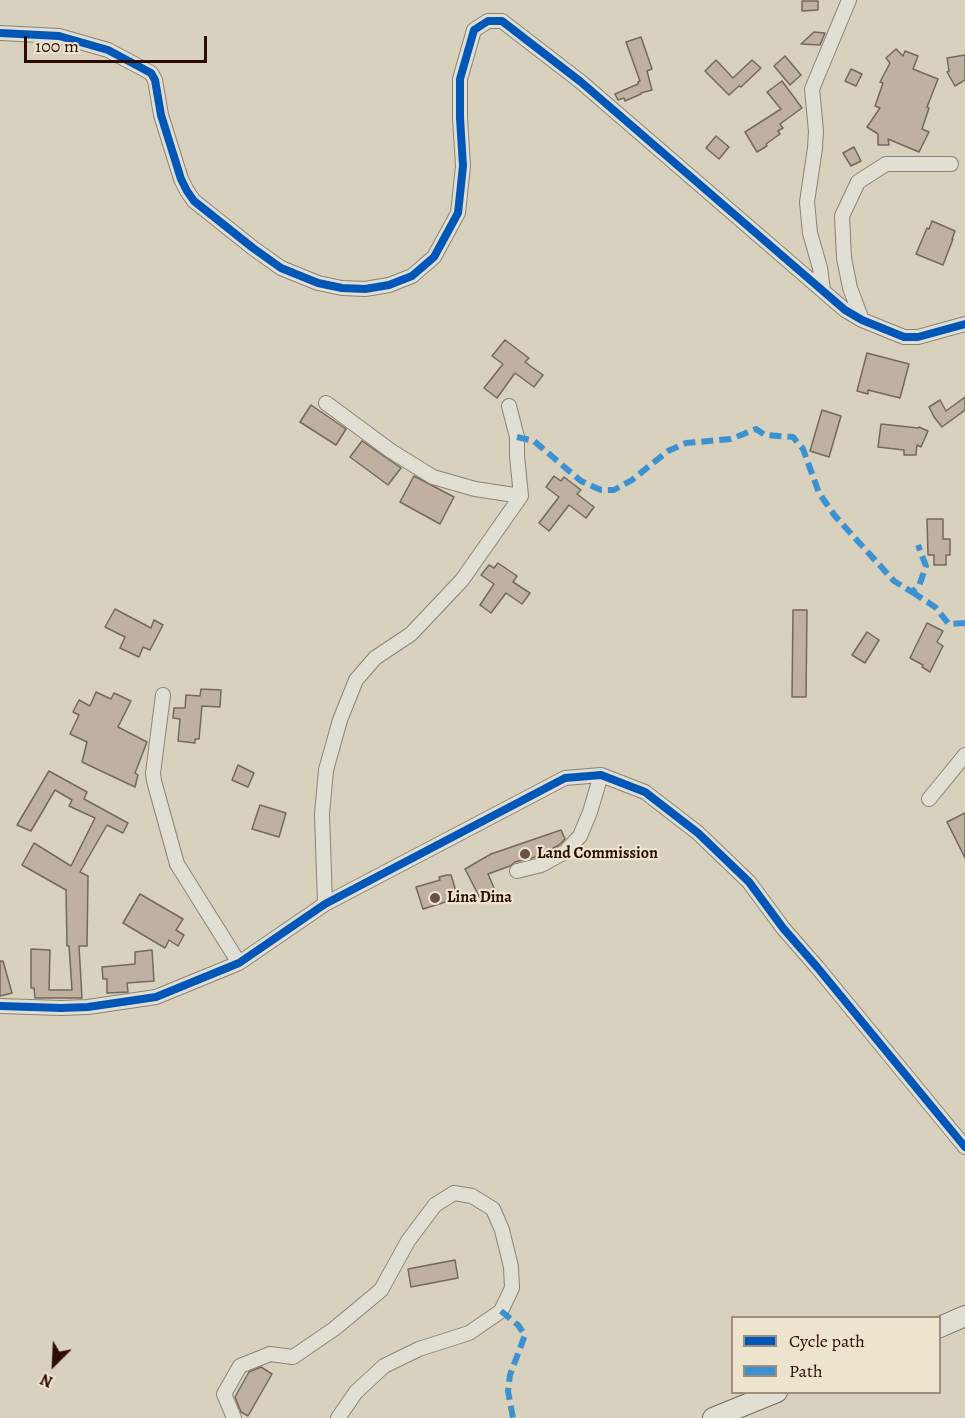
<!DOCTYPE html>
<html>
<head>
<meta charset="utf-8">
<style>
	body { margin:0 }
	#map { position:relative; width:965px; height:1418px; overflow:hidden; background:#d8d1be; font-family:Alegreya,serif }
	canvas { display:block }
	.legend { position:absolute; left:731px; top:1316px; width:210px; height:78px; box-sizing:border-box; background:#ede4ce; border:2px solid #a08e7c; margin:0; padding:8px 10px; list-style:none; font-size:18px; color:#2d0c02 }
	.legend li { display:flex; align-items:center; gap:12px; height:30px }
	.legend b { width:30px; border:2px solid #a08e7c }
	.north { position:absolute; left:24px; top:1334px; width:60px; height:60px; -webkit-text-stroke:4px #ede4ce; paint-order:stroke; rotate:204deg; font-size:16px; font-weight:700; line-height:24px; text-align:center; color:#2d0c02 }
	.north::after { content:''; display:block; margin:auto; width:21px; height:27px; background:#2d0c02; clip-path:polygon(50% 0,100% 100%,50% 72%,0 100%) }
	.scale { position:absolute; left:24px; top:36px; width:183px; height:27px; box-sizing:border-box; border:3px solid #2d0c02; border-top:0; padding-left:8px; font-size:18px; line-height:21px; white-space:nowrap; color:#2d0c02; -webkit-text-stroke:4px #ede4ce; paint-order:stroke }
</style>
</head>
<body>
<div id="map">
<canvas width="965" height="1418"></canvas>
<ul class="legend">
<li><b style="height:8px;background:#0057b8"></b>Cycle path</li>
<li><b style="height:8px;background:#3c91d1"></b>Path</li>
</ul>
<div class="north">N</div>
<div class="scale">100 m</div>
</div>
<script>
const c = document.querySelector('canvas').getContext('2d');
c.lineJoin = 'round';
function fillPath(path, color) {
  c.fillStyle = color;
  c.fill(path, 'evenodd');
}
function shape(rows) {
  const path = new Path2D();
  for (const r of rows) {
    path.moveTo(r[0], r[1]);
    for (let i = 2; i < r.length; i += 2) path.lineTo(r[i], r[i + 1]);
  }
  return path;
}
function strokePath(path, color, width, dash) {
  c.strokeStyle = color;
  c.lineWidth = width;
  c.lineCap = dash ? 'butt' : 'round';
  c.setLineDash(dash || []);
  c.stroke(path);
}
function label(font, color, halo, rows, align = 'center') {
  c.font = font + ' Alegreya,serif';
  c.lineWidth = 4.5;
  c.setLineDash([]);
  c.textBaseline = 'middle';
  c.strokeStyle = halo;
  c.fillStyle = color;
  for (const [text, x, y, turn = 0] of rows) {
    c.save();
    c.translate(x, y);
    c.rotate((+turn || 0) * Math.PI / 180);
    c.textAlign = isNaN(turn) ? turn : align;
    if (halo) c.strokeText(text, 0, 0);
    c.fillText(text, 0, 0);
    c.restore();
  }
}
const building = shape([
	[802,1,818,1,818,10,802,11,802,1],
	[814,32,825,33,820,45,801,44,814,32],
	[641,37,652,69,647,71,652,90,641,93,641,94,625,101,624,98,618,100,615,94,638,84,638,82,640,81,626,42,641,37],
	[896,49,903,56,905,51,918,56,913,69,938,79,927,107,929,108,922,129,929,132,919,152,888,139,889,145,878,145,878,134,867,127,880,108,875,106,883,83,880,82,890,63,886,58,896,49],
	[965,55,965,80,955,86,947,72,949,71,947,58,965,55],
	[785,56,801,75,790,85,774,66,785,56],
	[716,60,733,78,752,60,761,68,741,87,739,86,729,95,705,71,716,60],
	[851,69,862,74,856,86,845,81,851,69],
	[782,81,802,108,780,124,783,128,778,131,780,134,766,144,767,146,757,152,745,132,781,109,767,92,782,81],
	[716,136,729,147,719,159,706,148,716,136],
	[854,147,861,161,851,166,843,153,854,147],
	[932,221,955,231,952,239,953,239,943,265,916,254,927,228,929,229,932,221],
	[505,340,529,358,525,362,543,375,534,387,515,373,497,398,484,388,503,364,492,356,505,340],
	[867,353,909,364,900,398,868,390,868,394,857,391,867,353],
	[965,397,965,410,942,427,934,417,929,407,940,400,946,411,965,397],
	[311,405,346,429,336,445,300,422,311,405],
	[822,410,841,416,829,457,810,451,822,410],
	[881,424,918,428,919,427,928,431,921,447,917,445,916,455,904,455,904,450,878,447,881,424],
	[362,441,401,468,388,485,350,457,362,441],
	[414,476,454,497,440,524,400,502,414,476],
	[554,476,561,481,564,477,581,490,577,494,594,507,586,518,569,505,549,531,539,523,559,497,546,487,554,476],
	[927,519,943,519,943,539,950,539,950,555,946,555,946,565,934,565,934,555,928,555,927,519],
	[498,563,517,576,513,582,530,593,522,604,506,593,491,613,480,605,494,584,481,575,489,565,494,568,498,563],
	[115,609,151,628,154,620,163,625,150,650,143,647,139,657,120,648,125,637,105,627,115,609],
	[793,610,807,610,806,697,792,697,793,610],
	[927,623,943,631,937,642,943,646,930,672,922,667,923,665,910,658,927,623],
	[867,632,879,640,865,663,852,655,867,632],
	[201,689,221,690,220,707,202,706,199,739,195,739,195,743,178,741,180,719,173,718,174,708,185,708,186,695,200,696,201,689],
	[96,692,111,699,114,693,131,701,118,727,147,742,135,773,138,775,135,787,82,762,87,742,70,734,79,715,73,712,79,700,90,706,96,692],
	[238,765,254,773,248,787,232,780,238,765],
	[49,771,87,792,84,799,128,823,123,833,107,825,80,872,88,876,87,946,79,946,82,998,35,998,34,988,31,988,31,949,50,950,49,990,72,990,69,946,67,946,66,890,22,865,34,843,71,866,95,818,69,806,72,800,55,790,31,831,17,825,49,771],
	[260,805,286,813,279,837,252,829,260,805],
	[965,813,965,858,947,822,965,813],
	[561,830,565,839,559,845,539,856,515,862,510,866,488,874,497,895,482,902,465,869,491,854,561,830],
	[447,875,451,875,458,898,423,909,416,887,440,880,439,877,447,875],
	[140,894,183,919,176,930,184,935,178,946,169,940,165,948,123,923,140,894],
	[152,950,154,981,127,983,128,992,107,993,107,979,103,979,102,967,135,964,135,952,152,950],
	[0,961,3,961,12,993,0,996,0,961],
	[455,1260,458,1278,411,1287,408,1269,455,1260],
	[261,1367,272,1374,248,1416,241,1412,235,1397,249,1372,261,1367]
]);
fillPath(building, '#c0b09f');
strokePath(building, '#72685e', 1.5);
const street = shape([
	[0,33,59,36,108,50,151,73,155,80,161,115,181,179,187,191,194,201,253,248,281,268,318,283,342,288,365,289,389,285,412,276,434,257,458,213,463,166,460,118,460,79,474,30,488,21,502,21,581,82,845,310,862,320,904,337,918,337,965,324],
	[823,291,820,268,810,233,807,202,815,148,816,131,812,89,849,0],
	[862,320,850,288,844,258,842,216,858,182,886,164,951,164],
	[326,403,391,451,433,477,475,489,521,496],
	[163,695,153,773,154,781,177,864,239,963],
	[929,799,965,755],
	[517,871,541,865,565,852,580,836,590,812,601,775],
	[325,904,322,814,326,770,340,720,356,680,375,658,411,634,462,580,521,496,517,456,517,437,509,406],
	[0,1006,61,1008,88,1007,156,997,239,963,325,904,565,778,601,775,645,792,698,833,749,882,783,928,817,967,965,1147],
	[234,1418,224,1394,240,1366,270,1354,293,1357,334,1329,381,1290,408,1241,435,1205,454,1193,472,1196,493,1209,502,1230,511,1267,512,1288,501,1311,469,1333,419,1349,384,1366,356,1392,338,1418]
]);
const secondary = shape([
	[940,1327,965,1316],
	[713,1418,777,1392]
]);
strokePath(street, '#8b8276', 16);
strokePath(secondary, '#72685e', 22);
strokePath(street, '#e1ded4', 14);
strokePath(secondary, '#e1ded4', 20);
strokePath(shape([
	[517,437,534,441,581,481,601,490,614,490,632,480,668,451,686,443,731,439,756,429,765,435,793,437,803,449,819,493,835,516,894,581,912,592,919,586,926,566,918,545],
	[912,592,935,607,949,624,965,623],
	[501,1311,518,1325,525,1335,510,1375,508,1391,513,1418]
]), '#3c91d1', 6, [12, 6]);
strokePath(shape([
	[0,33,59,36,108,50,151,73,155,80,161,115,181,179,187,191,194,201,253,248,281,268,318,283,342,288,365,289,389,285,412,276,434,257,458,213,463,166,460,118,460,79,474,30,488,21,502,21,581,82,845,310,862,320,904,337,918,337,965,324],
	[0,1006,61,1008,88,1007,156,997,239,963,325,904,565,778,601,775,645,792,698,833,749,882,783,928,817,967,965,1147]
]), '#0057b8', 8);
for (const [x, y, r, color] of [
	[525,854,6,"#695144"],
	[435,898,6,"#695144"]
]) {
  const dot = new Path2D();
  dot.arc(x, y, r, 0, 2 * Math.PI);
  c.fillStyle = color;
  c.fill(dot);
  strokePath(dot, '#ede4ce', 2);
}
label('bold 16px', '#2d0c02', '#ede4ce', [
	["Land Commission",537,854],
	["Lina Dina",447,898]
], 'left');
</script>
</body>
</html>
